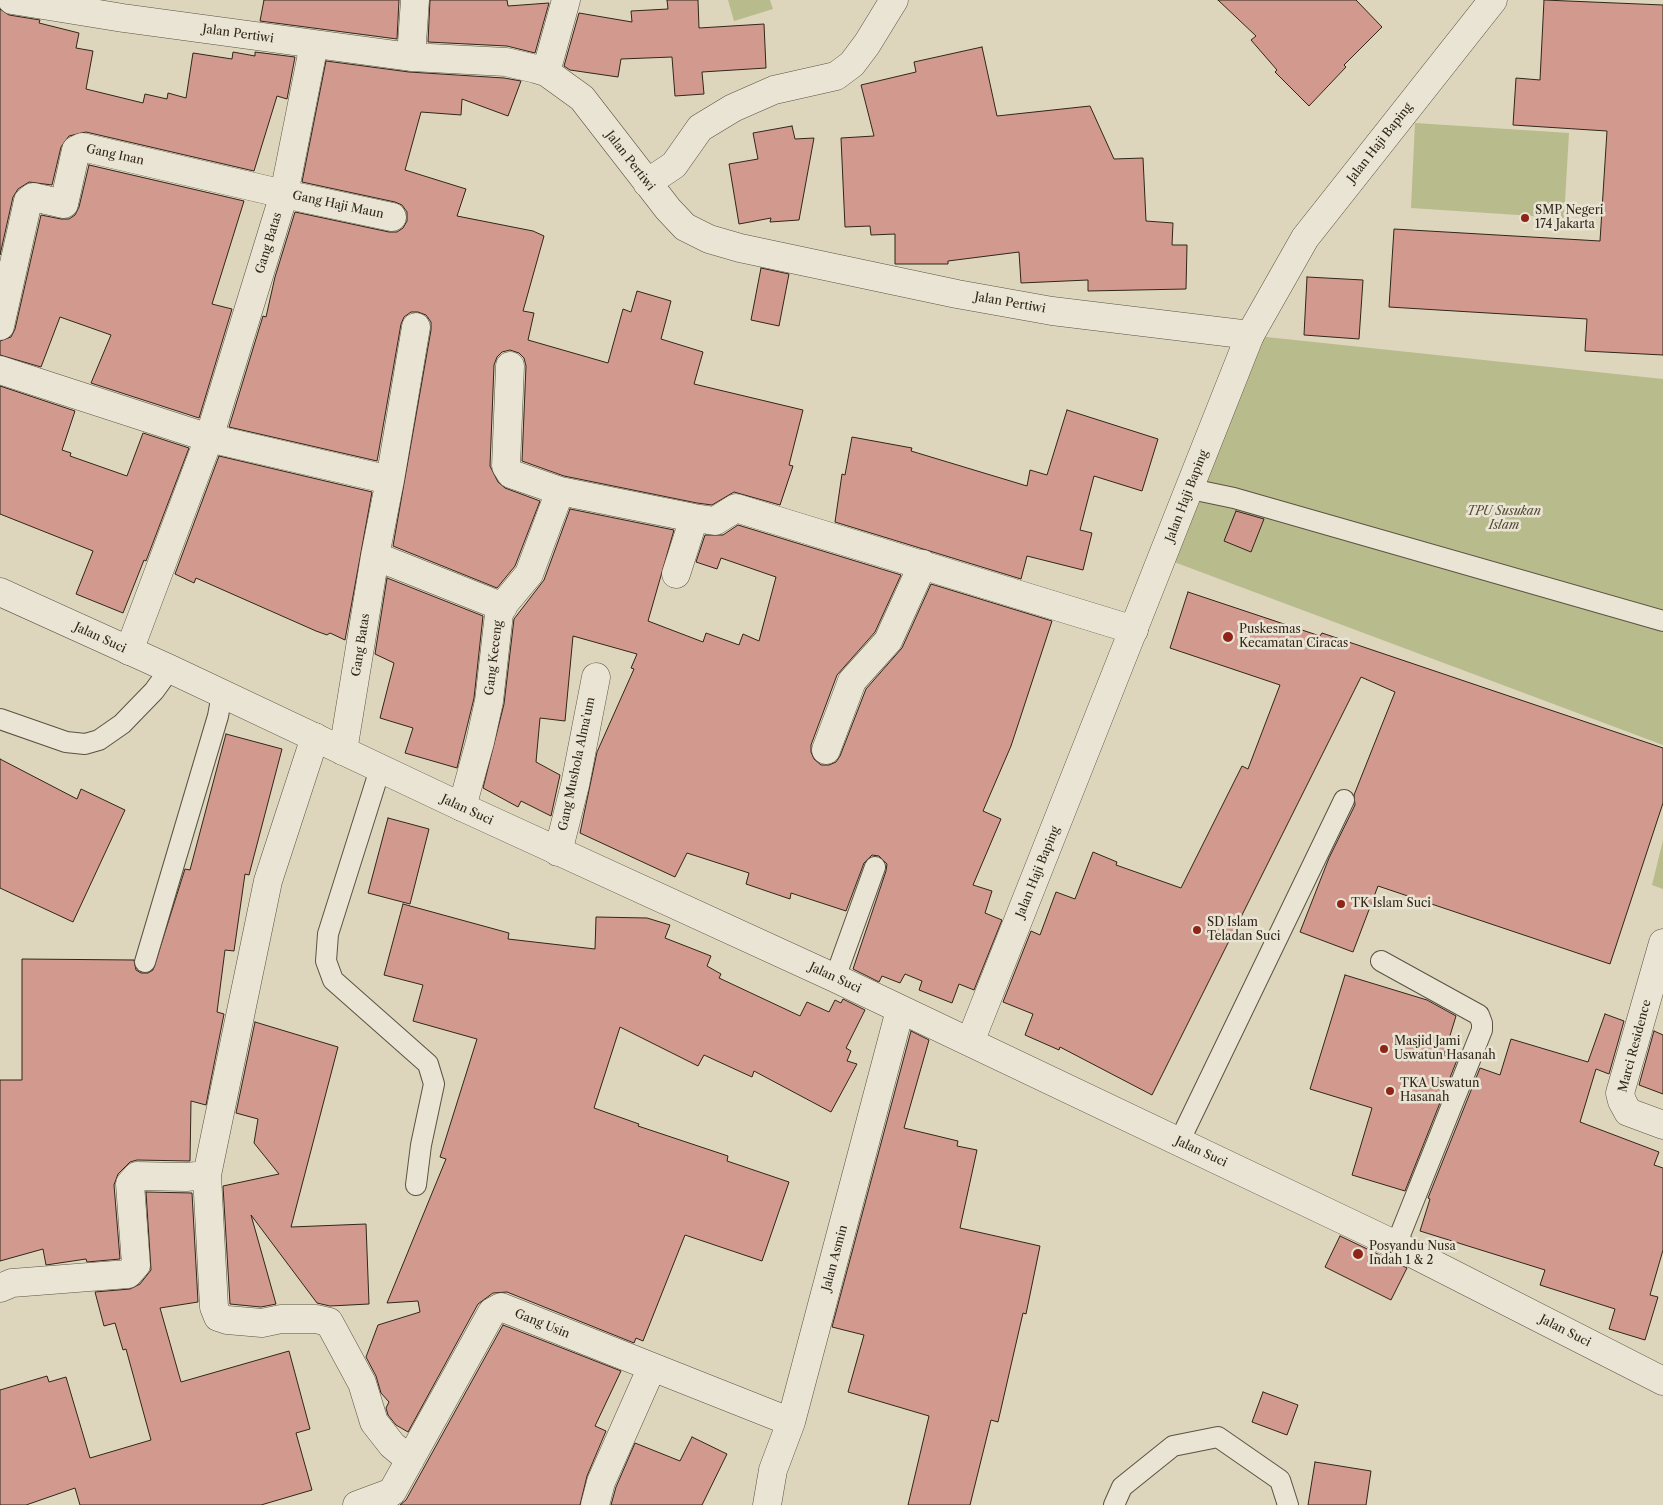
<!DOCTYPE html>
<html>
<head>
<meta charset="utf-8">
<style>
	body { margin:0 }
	canvas { display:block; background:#ddd5bc }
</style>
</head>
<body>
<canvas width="1663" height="1505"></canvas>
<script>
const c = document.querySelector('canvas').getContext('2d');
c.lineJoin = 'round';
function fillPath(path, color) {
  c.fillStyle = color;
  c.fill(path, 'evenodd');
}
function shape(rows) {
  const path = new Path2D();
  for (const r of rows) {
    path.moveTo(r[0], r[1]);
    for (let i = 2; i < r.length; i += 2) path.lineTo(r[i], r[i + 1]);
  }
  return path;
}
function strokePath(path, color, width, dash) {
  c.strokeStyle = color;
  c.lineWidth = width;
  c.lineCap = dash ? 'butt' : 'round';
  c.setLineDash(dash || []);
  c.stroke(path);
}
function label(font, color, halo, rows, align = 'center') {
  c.font = font + ' "Libre Caslon Text",serif';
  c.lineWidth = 5;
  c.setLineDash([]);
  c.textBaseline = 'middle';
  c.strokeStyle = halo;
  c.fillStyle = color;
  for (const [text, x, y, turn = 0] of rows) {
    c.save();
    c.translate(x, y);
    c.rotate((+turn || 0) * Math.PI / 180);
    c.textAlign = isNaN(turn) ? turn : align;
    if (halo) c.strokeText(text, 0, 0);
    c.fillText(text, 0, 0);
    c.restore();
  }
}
fillPath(shape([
	[728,0,770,0,773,9,734,21],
	[1415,123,1569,133,1564,218,1411,208],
	[1257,336,1663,379,1663,745,1174,562],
	[1663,840,1663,889,1652,885]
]), '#b8bb8c');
const building = shape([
	[264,0,399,0,397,39,260,21,264,0],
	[430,0,507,0,508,6,549,3,535,53,507,46,428,42,430,0],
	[667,0,698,0,699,28,764,24,766,68,702,72,704,94,675,96,672,57,621,59,618,77,570,70,564,66,579,13,632,22,631,11,668,9,667,0],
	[1218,0,1356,0,1382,27,1344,65,1346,67,1309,106,1275,72,1277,70,1251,40,1256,36,1218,0],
	[1544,0,1663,5,1663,355,1585,351,1587,319,1389,307,1394,229,1600,241,1607,131,1513,125,1516,78,1540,80,1544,0],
	[0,9,9,15,40,20,39,23,79,33,76,48,93,51,86,89,143,103,145,94,167,99,168,93,186,98,193,53,232,59,233,52,255,56,255,52,295,57,287,99,277,96,254,171,86,132,69,136,61,147,52,185,29,182,18,189,13,197,0,255,0,9],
	[982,47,997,116,1090,106,1114,159,1143,158,1146,221,1173,223,1172,245,1187,245,1186,289,1088,291,1088,280,1021,283,1019,252,948,261,948,264,895,264,895,234,871,235,870,226,845,227,841,138,874,136,861,85,916,72,914,62,982,47],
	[326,61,409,72,504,78,521,81,508,116,462,99,461,115,421,112,405,170,466,189,457,216,533,231,544,236,523,311,534,313,528,340,608,363,623,309,631,312,637,291,671,301,661,339,703,352,694,384,803,410,789,465,793,466,780,505,734,492,712,505,697,503,564,476,522,461,526,366,524,358,519,353,510,350,502,352,497,357,494,365,490,466,498,482,505,488,540,501,515,566,497,588,393,546,431,330,431,322,426,315,418,312,411,312,404,317,401,324,377,461,229,427,263,316,266,317,275,277,295,212,389,232,397,232,403,228,407,221,407,212,402,205,395,202,302,182,326,61],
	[792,126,795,139,814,138,799,220,770,222,771,218,739,224,729,164,758,159,753,133,792,126],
	[89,165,244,201,212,304,232,309,199,418,91,383,111,335,60,317,41,367,0,355,0,341,11,337,15,329,41,215,61,219,69,219,75,215,79,207,89,165],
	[761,268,789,274,779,326,751,320,761,268],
	[1307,277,1363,280,1359,339,1304,335,1307,277],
	[0,386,75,411,62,450,71,453,70,456,127,476,143,433,189,448,146,561,144,560,123,613,76,594,93,551,0,514,0,386],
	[1067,410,1158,439,1142,491,1094,476,1080,530,1092,533,1083,570,1027,556,1021,579,835,522,842,474,845,475,852,437,912,448,911,451,1027,486,1030,470,1047,475,1067,410],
	[219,456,372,492,345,640,330,633,327,635,316,631,196,578,194,583,175,574,219,456],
	[570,509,674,530,648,621,703,642,706,633,739,645,743,634,759,641,776,577,721,558,717,569,696,562,705,535,723,535,738,525,901,575,875,632,837,675,811,745,811,752,814,759,821,765,829,765,836,762,840,756,866,689,902,648,931,584,1052,621,1011,746,983,811,1001,819,973,885,992,891,985,913,1002,920,974,990,959,984,952,1003,919,990,922,981,905,974,900,983,882,976,879,982,853,969,886,871,887,864,879,856,872,855,864,863,846,911,791,893,790,899,746,884,749,873,687,853,675,877,580,833,597,752,634,669,631,668,637,654,573,636,565,721,540,718,536,762,560,775,551,816,521,801,518,807,483,788,504,704,514,619,544,580,570,509],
	[1236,511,1264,519,1251,552,1224,541,1236,511],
	[387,578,483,616,474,698,457,768,405,753,413,728,380,718,394,663,375,654,387,578],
	[1188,592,1320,636,1322,633,1663,748,1663,803,1610,964,1378,886,1353,952,1300,932,1329,858,1355,805,1354,795,1395,692,1361,677,1152,1095,1060,1047,1059,1050,1025,1035,1033,1014,1003,1002,1031,931,1040,935,1056,892,1075,899,1093,852,1117,862,1116,865,1181,888,1242,766,1248,769,1280,685,1170,648,1188,592],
	[226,734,282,749,249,875,245,874,234,951,225,950,217,1012,224,1014,206,1105,191,1101,190,1161,137,1160,130,1162,118,1174,114,1185,120,1259,87,1262,86,1259,46,1265,43,1249,0,1261,0,1080,22,1080,22,959,134,960,136,970,141,973,148,973,153,970,185,869,190,870,226,734],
	[0,759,77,799,81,789,125,810,73,922,0,888,0,759],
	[388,818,429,829,410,904,368,893,388,818],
	[403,904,509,933,508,939,595,949,596,917,647,918,670,925,665,938,711,956,707,966,721,974,719,978,800,1016,807,1002,829,1012,835,1000,841,1003,843,999,865,1010,846,1048,851,1051,847,1061,857,1064,831,1112,754,1071,752,1077,704,1055,698,1066,620,1027,594,1108,639,1124,638,1126,728,1156,727,1161,789,1182,762,1261,685,1235,643,1341,636,1338,634,1343,507,1292,493,1293,478,1304,408,1432,396,1425,388,1415,386,1408,389,1402,381,1393,376,1376,366,1357,378,1325,420,1312,418,1301,387,1303,446,1159,440,1157,477,1039,413,1021,423,985,384,975,403,904],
	[1345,975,1427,1000,1456,1016,1444,1055,1457,1060,1405,1191,1352,1175,1372,1108,1310,1089,1345,975],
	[1605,1014,1624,1021,1609,1074,1596,1069,1580,1122,1659,1152,1654,1165,1663,1168,1663,1250,1650,1295,1658,1297,1645,1340,1609,1329,1615,1309,1540,1285,1545,1270,1420,1231,1430,1199,1428,1198,1480,1068,1500,1075,1511,1039,1588,1062,1605,1014],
	[255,1022,338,1047,291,1227,366,1224,369,1304,330,1306,317,1303,251,1215,276,1304,261,1307,230,1304,223,1186,279,1174,254,1143,258,1119,236,1113,255,1022],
	[911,1031,929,1040,904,1128,958,1141,957,1146,977,1150,960,1228,1040,1246,1026,1314,1023,1313,998,1422,991,1420,970,1505,908,1505,929,1416,848,1392,864,1335,832,1327,911,1031],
	[1654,1031,1663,1035,1663,1094,1639,1085,1654,1031],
	[146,1192,192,1193,198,1302,160,1308,181,1382,289,1351,310,1429,296,1433,312,1490,261,1505,80,1505,75,1488,26,1505,0,1505,0,1390,47,1376,49,1382,66,1377,90,1458,151,1440,126,1349,123,1350,115,1323,104,1326,95,1292,130,1289,140,1284,151,1270,146,1192],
	[1340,1236,1407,1268,1391,1300,1325,1267,1340,1236],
	[503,1325,621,1371,595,1426,606,1431,587,1476,580,1505,400,1505,406,1500,503,1325],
	[1263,1392,1298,1405,1287,1435,1252,1422,1263,1392],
	[692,1437,727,1454,702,1505,611,1505,616,1487,635,1443,680,1461,692,1437],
	[1315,1462,1371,1471,1366,1505,1308,1505,1315,1462]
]);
fillPath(building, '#d29a8f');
strokePath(building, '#312619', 1);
const service = shape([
	[1191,489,1234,498,1663,621],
	[0,719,66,742,85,744,99,740,122,724,154,691,170,669],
	[380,769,328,934,326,961,333,980,428,1064,434,1084,421,1145,416,1185],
	[1381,961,1479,1015,1482,1023,1482,1030,1396,1245],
	[145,962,218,716,222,694],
	[835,978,875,867],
	[1179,1142,1344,800],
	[1114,1505,1122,1487,1173,1446,1218,1437,1280,1480,1288,1505]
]);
const minor = shape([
	[12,0,123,18,411,57,506,62,536,69,546,72,582,98,668,209,685,227,709,239,740,248,957,294,1052,311,1250,335],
	[411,57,415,0],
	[546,72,566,0],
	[647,183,674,165,700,128,733,108,774,90,836,76,852,64,867,44,894,0],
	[0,326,28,201,33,197,64,204,76,150,82,147,284,194,392,217],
	[510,366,506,466,511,474,560,491,694,518,715,521,736,508,1134,630],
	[0,370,209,438,390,480,416,327],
	[375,556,503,607],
	[676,574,694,518],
	[129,651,209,438,284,194,314,44],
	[315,737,268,881,207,1175,214,1307,218,1317,227,1320,262,1323,281,1319,316,1319,329,1322,362,1383,374,1422,392,1445,410,1460],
	[826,750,852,681,888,641,923,564],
	[343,751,375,556,390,480],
	[462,807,480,742,489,701,499,614,504,604,529,574,560,491],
	[558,852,575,785,596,677],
	[1663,943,1620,1093,1622,1101,1628,1112,1663,1125],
	[0,1288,12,1283,128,1274,136,1265,130,1184,137,1176,186,1177,207,1175],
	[357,1505,392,1492,492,1312,501,1307,791,1422],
	[595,1505,601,1482,652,1367],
	[767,1505,773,1470,791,1422,900,1010]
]);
const tertiary = shape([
	[0,592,170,669,462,807,835,978,1396,1245,1663,1381],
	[970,1042,1250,335,1305,238,1493,0]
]);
strokePath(service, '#5c5242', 22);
strokePath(minor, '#5c5242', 29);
strokePath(tertiary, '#5c5242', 29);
strokePath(service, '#e9e4d3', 20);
strokePath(minor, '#e9e4d3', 28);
strokePath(tertiary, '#e9e4d3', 28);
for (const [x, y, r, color] of [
	[1525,218,5,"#8f2418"],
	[1228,637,6,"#8f2418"],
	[1341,904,5,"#8f2418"],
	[1197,930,5,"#8f2418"],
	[1384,1049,5,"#8f2418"],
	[1390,1091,5,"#8f2418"],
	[1358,1254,6,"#8f2418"]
]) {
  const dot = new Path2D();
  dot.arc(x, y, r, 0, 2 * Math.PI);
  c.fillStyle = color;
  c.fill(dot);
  strokePath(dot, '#e9e4d3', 2);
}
label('12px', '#312619', '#e9e4d3', [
	["Jalan Pertiwi",238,34,8],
	["Jalan Haji Baping",1380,143,-52],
	["Gang Inan",115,155,12],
	["Jalan Pertiwi",630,161,52],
	["Gang Haji Maun",338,205,12],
	["Gang Batas",269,243,-73],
	["Jalan Pertiwi",1010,303,10],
	["Jalan Haji Baping",1187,496,-69],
	["Jalan Suci",100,638,25],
	["Gang Batas",361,645,-81],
	["Gang Keceng",494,658,-83],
	["Gang Mushola Alma'um",577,764,-78],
	["Jalan Suci",467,810,25],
	["Jalan Haji Baping",1038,872,-68],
	["Jalan Suci",835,978,25],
	["Marci Residence",1635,1046,-75],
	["Jalan Suci",1201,1152,25],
	["Jalan Asmin",835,1258,-75],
	["Gang Usin",542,1324,22],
	["Jalan Suci",1565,1331,27]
]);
label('12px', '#312619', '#e9e4d3', [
	["SMP Negeri",1535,211],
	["174 Jakarta",1535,225],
	["Puskesmas",1239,630],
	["Kecamatan Ciracas",1239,644],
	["TK Islam Suci",1351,904],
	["SD Islam",1207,923],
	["Teladan Suci",1207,937],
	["Masjid Jami",1394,1042],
	["Uswatun Hasanah",1394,1056],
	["TKA Uswatun",1400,1084],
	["Hasanah",1400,1098],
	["Posyandu Nusa",1369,1247],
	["Indah 1 & 2",1369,1261]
], 'left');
label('italic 12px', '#534b36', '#e9e4d3', [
	["TPU Susukan",1504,512],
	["Islam",1504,526]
]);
</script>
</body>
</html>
